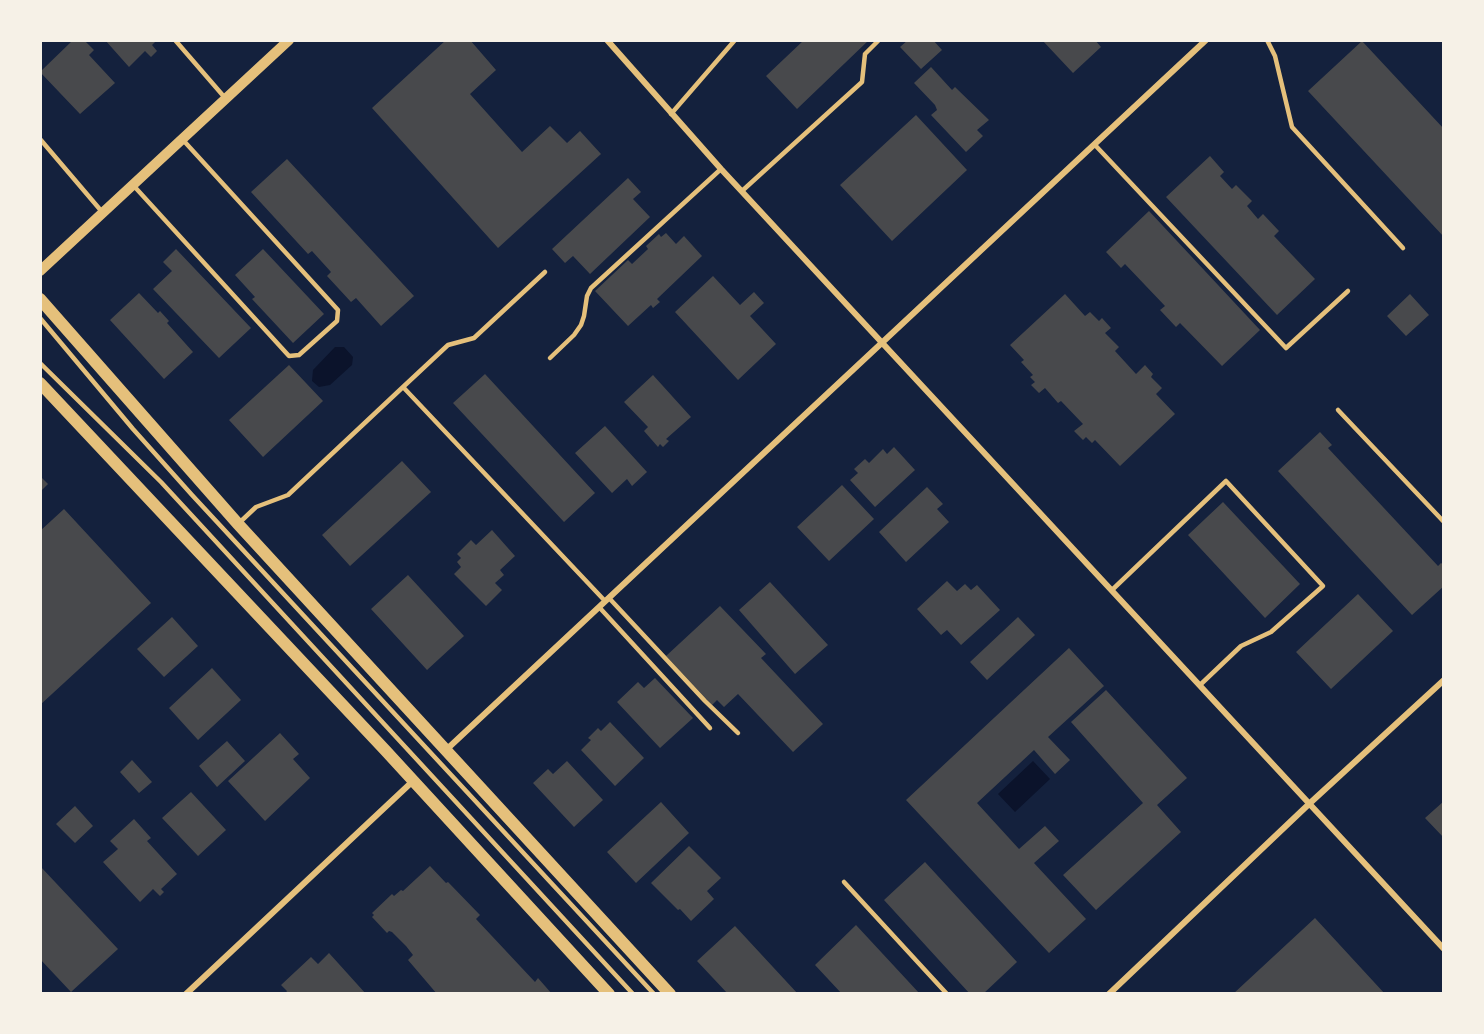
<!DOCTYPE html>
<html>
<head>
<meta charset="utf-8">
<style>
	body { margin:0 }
	#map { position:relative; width:1484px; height:1034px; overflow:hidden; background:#14213d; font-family:Lora,serif }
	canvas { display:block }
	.frame { position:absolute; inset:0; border:42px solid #f6f1e7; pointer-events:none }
</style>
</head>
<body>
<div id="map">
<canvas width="1484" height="1034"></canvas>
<div class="frame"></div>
</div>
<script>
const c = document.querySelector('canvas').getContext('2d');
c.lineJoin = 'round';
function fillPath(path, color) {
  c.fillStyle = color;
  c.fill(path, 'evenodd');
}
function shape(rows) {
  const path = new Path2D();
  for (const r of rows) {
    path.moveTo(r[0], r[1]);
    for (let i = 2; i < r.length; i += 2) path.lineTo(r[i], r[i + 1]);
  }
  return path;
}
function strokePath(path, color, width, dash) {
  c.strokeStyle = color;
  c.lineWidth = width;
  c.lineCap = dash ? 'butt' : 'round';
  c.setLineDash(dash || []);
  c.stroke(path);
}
fillPath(shape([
	[335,347,344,347,353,357,352,365,330,385,319,387,312,381,313,370],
	[1033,761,1050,779,1015,812,998,794]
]), '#0b132b');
fillPath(shape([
	[73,40,84,40,94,50,89,55,115,83,80,114,40,72],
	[105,40,157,40,152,45,157,51,151,57,145,51,129,67],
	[446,40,470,40,496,70,470,94,522,152,550,126,567,143,580,131,601,154,498,248,372,108],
	[804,40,869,40,797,109,766,76],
	[908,40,933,40,942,50,921,69,900,47],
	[1042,40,1095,40,1101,47,1073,73],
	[1362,41,1444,129,1444,237,1308,91],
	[931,67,952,90,955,87,989,120,977,130,983,136,966,152,931,115,937,110,935,105,914,83],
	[916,115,967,170,892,241,840,185],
	[1210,156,1224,172,1220,176,1232,189,1236,185,1252,201,1247,206,1258,219,1263,214,1279,231,1274,236,1315,279,1277,315,1166,197],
	[287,159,414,296,381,326,356,298,351,302,327,276,331,272,312,251,308,254,251,192],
	[628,178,641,192,633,199,650,217,590,274,573,256,565,263,552,249],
	[1149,211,1260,330,1222,366,1180,323,1176,327,1160,310,1165,306,1125,264,1121,268,1106,252],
	[666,233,676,244,684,236,702,256,657,299,660,302,653,308,651,305,628,326,595,291,628,260,632,264,648,249,646,246,659,234,661,237],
	[176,249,251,328,219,358,153,289,172,271,163,262],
	[263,249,324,314,293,343,252,299,255,297,235,275],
	[713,276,740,305,754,292,764,303,750,316,776,344,738,380,675,312],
	[139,293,158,313,160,311,169,321,167,323,193,352,164,379,110,320],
	[1065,294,1085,316,1090,312,1099,321,1102,318,1111,328,1105,333,1119,347,1115,351,1136,374,1145,365,1153,374,1151,377,1162,388,1156,394,1175,414,1120,466,1095,440,1092,443,1086,437,1083,440,1074,431,1083,424,1061,401,1058,403,1045,388,1039,393,1031,385,1035,382,1030,377,1033,375,1021,362,1024,360,1010,345],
	[1410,294,1429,315,1406,336,1387,316],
	[289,365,323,401,263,457,229,420],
	[485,374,595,493,564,522,453,403],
	[653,375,691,417,666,439,669,441,663,447,660,444,658,447,644,431,648,427,624,402],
	[605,426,647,472,632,486,627,479,612,493,575,453],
	[1320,432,1332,445,1328,448,1438,566,1441,563,1444,565,1444,586,1412,615,1278,471],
	[894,447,915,470,875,507,850,480,858,473,854,469,865,459,869,463,883,449,887,454],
	[402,461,431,492,350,566,322,535],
	[40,476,48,484,40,492],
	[842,485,874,519,829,561,797,527],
	[927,487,943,504,937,509,949,522,906,562,879,532],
	[1223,502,1300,584,1265,618,1188,535],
	[64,509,151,603,40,705,40,531],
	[492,530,515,556,500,570,504,575,495,583,502,590,486,606,454,574,461,567,457,562,461,558,457,554,471,540,476,545],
	[408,575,464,636,427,670,371,609],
	[947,581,957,591,965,584,971,590,977,585,1000,610,961,645,947,630,941,635,917,609],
	[770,582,828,645,795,674,739,610],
	[1358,594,1393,631,1331,689,1296,652],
	[720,606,766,654,761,658,823,724,793,752,738,694,724,707,717,700,712,705,666,656],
	[172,617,198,646,164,677,137,649],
	[1018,617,1035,635,987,680,970,662],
	[1069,648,1104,686,1048,737,1070,760,1055,774,1034,750,977,803,1019,849,1045,826,1059,841,1034,863,1086,919,1049,953,906,800],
	[212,668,241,700,198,740,169,708],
	[655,678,693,718,660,748,617,702,638,682,644,688],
	[1106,690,1187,778,1157,805,1181,832,1096,910,1063,875,1143,803,1071,722],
	[610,722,644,758,615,786,581,750,591,740,588,738,598,728,601,731],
	[280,733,299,754,293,759,310,778,265,821,228,781],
	[227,741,245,761,217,787,199,766],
	[132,760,152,782,139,793,120,772],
	[567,761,603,800,574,827,533,783,548,769,553,774],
	[191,792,226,830,198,856,162,818],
	[1444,801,1444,838,1425,818],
	[661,802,689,833,636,883,607,852],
	[75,806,93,826,75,843,56,824],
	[134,819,151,838,147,841,177,874,161,889,164,892,160,896,153,889,140,902,103,862,118,849,110,841],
	[689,846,721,878,707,891,714,899,691,921,680,909,678,910,651,883],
	[925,862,1017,962,983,994,970,994,884,900],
	[40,866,118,949,71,992,40,959],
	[430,866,446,883,448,882,480,915,476,919,535,982,538,978,552,994,437,994,408,960,413,955,406,946,392,932,389,931,387,933,372,917,374,915,372,913,392,894,394,896,401,890,403,891],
	[1315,918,1385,994,1233,994],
	[856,925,920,994,842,994,815,965],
	[735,926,798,994,728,994,697,961],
	[329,953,366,994,285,994,287,991,281,985,311,957,318,964]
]), '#48494c');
strokePath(shape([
	[175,40,226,99],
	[1267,40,1275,56,1292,127,1403,248],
	[671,114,735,40],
	[40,139,103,213],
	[1095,145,1286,348,1348,291],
	[133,185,289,356,299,355,337,321,338,310,183,140],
	[742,191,862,82,865,54,879,40],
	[40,318,133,429,192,495,654,994],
	[550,358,574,335,581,325,584,316,587,296,591,288,721,169],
	[40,363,161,482,633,994],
	[403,387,448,345,474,338,545,272],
	[1338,410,1444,522],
	[238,524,256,507,288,495,403,387,605,601],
	[1112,590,1226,481,1323,586,1271,632,1241,646,1200,685],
	[609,598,705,701,738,733],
	[599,607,710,728],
	[844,882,947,994]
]), '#e5c07b', 4.5);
strokePath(shape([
	[607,40,721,169,1444,949],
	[446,750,1206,40],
	[186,994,413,781],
	[1109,994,1309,804,1444,680]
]), '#e5c07b', 6);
strokePath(shape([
	[40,271,289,40]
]), '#e5c07b', 10);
strokePath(shape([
	[40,299,238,524,670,994],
	[40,383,385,750,609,994]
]), '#e5c07b', 12);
</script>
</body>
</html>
